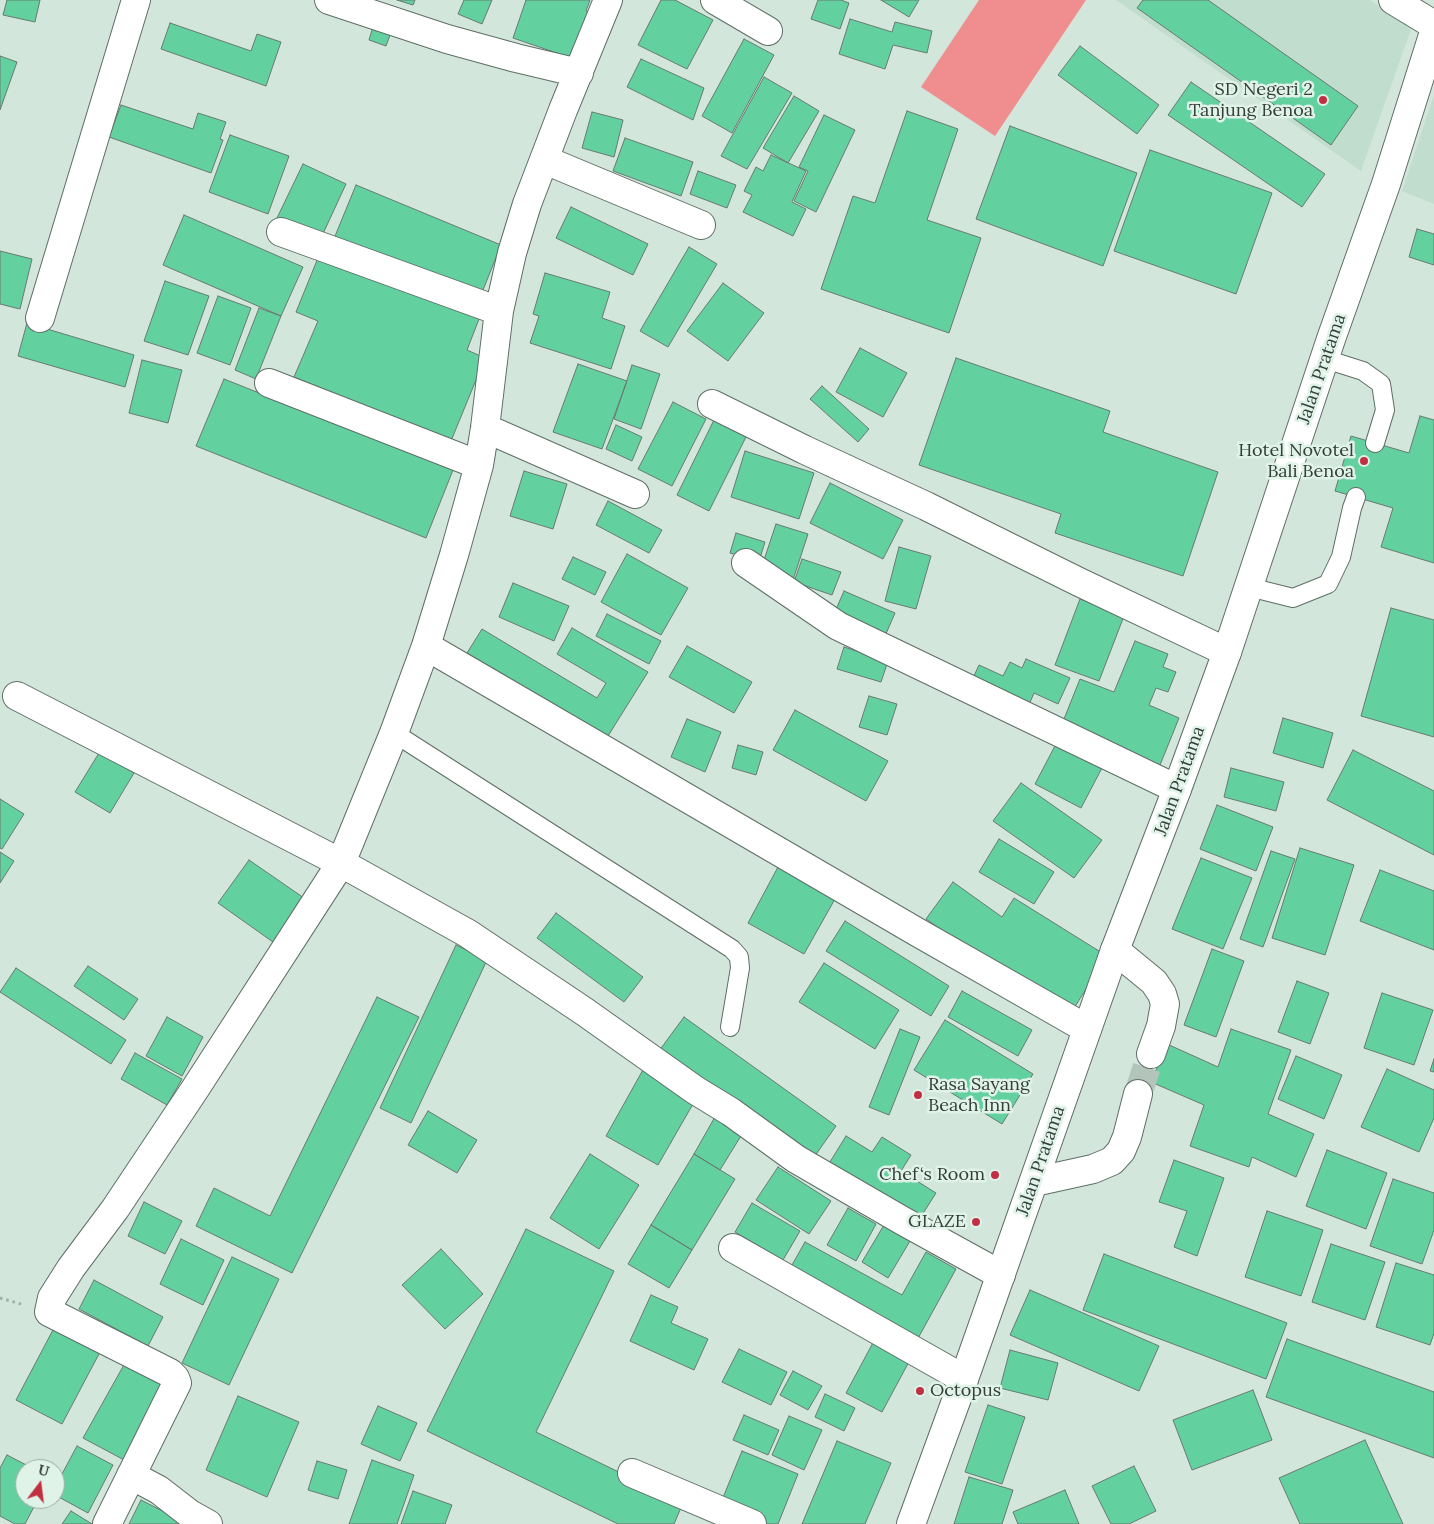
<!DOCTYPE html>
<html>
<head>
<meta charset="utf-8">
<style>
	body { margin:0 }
	#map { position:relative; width:1434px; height:1524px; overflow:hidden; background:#d2e6db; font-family:Lora,serif }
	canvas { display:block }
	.north { position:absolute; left:15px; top:1459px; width:50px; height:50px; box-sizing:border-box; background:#dff3e8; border:1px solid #9baba2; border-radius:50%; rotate:15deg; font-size:14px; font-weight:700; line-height:20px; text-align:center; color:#363e3a }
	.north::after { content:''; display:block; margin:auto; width:18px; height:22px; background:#c13042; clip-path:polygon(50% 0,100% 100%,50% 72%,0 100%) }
</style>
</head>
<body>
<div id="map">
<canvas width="1434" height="1524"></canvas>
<div class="north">U</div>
</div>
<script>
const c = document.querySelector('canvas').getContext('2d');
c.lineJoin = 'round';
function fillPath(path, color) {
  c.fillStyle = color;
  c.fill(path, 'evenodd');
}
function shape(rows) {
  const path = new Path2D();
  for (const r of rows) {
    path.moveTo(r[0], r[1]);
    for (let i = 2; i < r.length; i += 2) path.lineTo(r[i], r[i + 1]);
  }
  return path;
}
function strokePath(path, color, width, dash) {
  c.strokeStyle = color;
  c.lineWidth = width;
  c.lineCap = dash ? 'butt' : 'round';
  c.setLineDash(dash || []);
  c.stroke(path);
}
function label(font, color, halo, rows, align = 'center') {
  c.font = font + ' Lora,serif';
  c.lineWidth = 5;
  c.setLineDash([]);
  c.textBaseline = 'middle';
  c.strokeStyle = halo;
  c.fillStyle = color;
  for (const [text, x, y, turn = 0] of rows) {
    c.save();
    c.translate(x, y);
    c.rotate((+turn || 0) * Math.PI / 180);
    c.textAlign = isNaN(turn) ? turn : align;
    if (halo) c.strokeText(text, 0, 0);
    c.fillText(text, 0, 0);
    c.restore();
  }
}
fillPath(shape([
	[1116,0,1370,0,1411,29,1361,171],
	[1434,95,1434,204,1402,191]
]), '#c1ddce');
fillPath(shape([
	[979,0,1086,0,995,136,921,87]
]), '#ef8d8f');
const building = shape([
	[7,0,40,0,35,22,3,15,7,0],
	[397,0,415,0,413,5,397,0],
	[464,0,492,0,482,24,458,14,464,0],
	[526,0,590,0,586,11,600,16,583,62,513,38,526,0],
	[661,0,675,0,713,20,687,69,638,45,661,0],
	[818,0,841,0,849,3,840,29,811,19,818,0],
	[881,0,919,0,909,17,881,0],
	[1143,0,1208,0,1358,106,1331,145,1137,8,1143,0],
	[850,19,892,32,895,22,932,31,927,53,893,45,885,69,839,54,850,19],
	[375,20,393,27,386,46,369,40,375,20],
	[170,23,251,51,257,34,281,42,266,86,161,49,170,23],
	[744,39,774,55,732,133,702,116,744,39],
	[1080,46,1159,105,1137,134,1058,75,1080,46],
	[0,56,17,62,0,110,0,56],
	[641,59,704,88,693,120,627,87,641,59],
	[764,77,792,93,747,169,721,156,764,77],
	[1191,82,1325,174,1302,207,1168,115,1191,82],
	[794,96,819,111,788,163,763,148,794,96],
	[121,105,193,129,198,113,226,122,220,139,223,140,211,173,109,137,121,105],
	[907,111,958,129,927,220,981,238,949,333,821,289,853,196,875,203,907,111],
	[592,112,623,120,614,157,582,148,592,112],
	[824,115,855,130,816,212,794,201,808,171,799,167,824,115],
	[1010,126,1137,173,1103,266,976,219,1010,126],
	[230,135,289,156,268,214,209,192,230,135],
	[625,138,693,162,681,196,613,171,625,138],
	[1150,150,1272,193,1236,294,1114,251,1150,150],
	[771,155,806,171,792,202,806,209,793,236,743,212,752,195,744,191,756,167,763,171,771,155],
	[303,164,346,184,321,238,277,218,303,164],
	[698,171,736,185,727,208,690,194,698,171],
	[356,185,501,245,479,300,333,241,356,185],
	[571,207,648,244,633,275,556,238,571,207],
	[184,215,303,267,281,316,163,265,184,215],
	[1417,229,1434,234,1434,265,1409,257,1417,229],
	[689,247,717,264,668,347,640,331,689,247],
	[0,251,32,259,20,309,0,304,0,251],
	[320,253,479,319,467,350,485,358,451,441,294,377,318,321,296,312,320,253],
	[545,273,610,292,602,318,625,326,611,369,530,343,539,316,533,314,545,273],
	[165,281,209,296,188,355,144,341,165,281],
	[723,283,764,313,728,361,687,331,723,283],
	[218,296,251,308,230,365,197,353,218,296],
	[259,308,281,316,256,379,235,370,259,308],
	[27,323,134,355,125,387,18,356,27,323],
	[860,348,907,373,883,417,836,392,860,348],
	[956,358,1110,411,1103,432,1218,472,1183,576,1055,533,1061,514,919,465,956,358],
	[142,360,182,370,168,423,129,413,142,360],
	[578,364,627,381,602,449,553,432,578,364],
	[632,365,660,374,641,429,614,419,632,365],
	[224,379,453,470,426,538,196,446,224,379],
	[822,386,869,429,858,442,810,399,822,386],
	[673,402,706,419,672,486,638,469,673,402],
	[1420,416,1434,420,1434,563,1381,547,1393,508,1335,491,1351,436,1409,453,1420,416],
	[714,420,746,437,709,511,677,495,714,420],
	[616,425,642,437,632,461,606,449,616,425],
	[745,451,814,473,799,519,731,497,745,451],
	[524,471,567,484,553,529,510,516,524,471],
	[830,483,903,520,883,559,810,523,830,483],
	[608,501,662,530,649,553,596,525,608,501],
	[776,524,808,534,793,580,761,569,776,524],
	[736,533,765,542,759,561,730,553,736,533],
	[899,547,931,556,916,609,885,601,899,547],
	[627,554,688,588,661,635,601,602,627,554],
	[573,557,606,572,595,595,562,579,573,557],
	[802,559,841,572,832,595,794,582,802,559],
	[513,583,569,606,554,641,499,617,513,583],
	[844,591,895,613,885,636,834,614,844,591],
	[1080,599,1124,616,1099,681,1055,665,1080,599],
	[1391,608,1434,620,1434,737,1361,716,1391,608],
	[607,614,661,641,649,664,596,636,607,614],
	[572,628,648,672,608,736,467,653,482,629,597,698,606,683,557,654,572,628],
	[1135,641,1168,654,1163,667,1176,672,1168,692,1156,688,1149,705,1179,718,1158,770,1062,724,1080,679,1114,692,1135,641],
	[687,646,752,682,734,713,669,677,687,646],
	[844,647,888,661,881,682,837,669,844,647],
	[1026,659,1070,678,1058,704,1034,693,1028,707,973,678,979,665,1003,676,1010,662,1022,668,1026,659],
	[869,696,897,704,887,735,859,727,869,696],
	[795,710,888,761,866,801,773,750,795,710],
	[1283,718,1333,733,1323,768,1273,753,1283,718],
	[687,719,721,732,705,772,671,757,687,719],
	[1057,742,1103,766,1081,808,1035,784,1057,742],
	[738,745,763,752,756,775,732,768,738,745],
	[1353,750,1434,791,1434,855,1327,800,1353,750],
	[99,753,134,773,110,813,75,792,99,753],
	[1231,768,1284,782,1276,811,1224,797,1231,768],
	[1021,783,1102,840,1074,878,993,821,1021,783],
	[0,799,24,814,2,849,0,848,0,799],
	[1217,805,1273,827,1256,871,1200,849,1217,805],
	[999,839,1054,872,1034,904,979,872,999,839],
	[1300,848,1354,865,1325,955,1272,938,1300,848],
	[1271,851,1295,859,1263,947,1240,939,1271,851],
	[0,852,14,861,0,883,0,852],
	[1201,858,1252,878,1223,949,1172,929,1201,858],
	[249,860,304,898,273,942,218,903,249,860],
	[778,867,835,899,804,954,748,923,778,867],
	[1380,870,1434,891,1434,950,1360,921,1380,870],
	[953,882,1002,917,1014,898,1107,956,1069,1016,978,955,926,919,953,882],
	[556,913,643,977,624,1002,537,938,556,913],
	[845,921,949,986,931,1016,826,951,845,921],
	[456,945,487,960,411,1123,380,1108,456,945],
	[1212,949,1244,961,1216,1037,1184,1025,1212,949],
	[824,963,899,1010,875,1049,799,1002,824,963],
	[88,966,138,999,124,1020,74,986,88,966],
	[16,968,126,1040,111,1064,0,992,16,968],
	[1297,981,1329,993,1310,1044,1278,1032,1297,981],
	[962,991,1032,1030,1018,1056,948,1017,962,991],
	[1382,993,1433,1010,1414,1065,1364,1048,1382,993],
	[377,997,419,1017,292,1273,196,1226,214,1188,270,1216,377,997],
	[167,1017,203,1037,182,1076,146,1056,167,1017],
	[684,1017,836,1126,812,1160,659,1051,684,1017],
	[945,1020,1033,1074,1002,1124,914,1070,945,1020],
	[900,1029,920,1037,889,1115,869,1107,900,1029],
	[1231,1029,1291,1050,1268,1114,1314,1134,1296,1177,1252,1157,1249,1167,1190,1146,1204,1105,1151,1082,1167,1044,1218,1067,1231,1029],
	[135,1053,182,1079,167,1105,121,1079,135,1053],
	[1296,1056,1342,1075,1324,1119,1278,1099,1296,1056],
	[1434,1059,1434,1072,1430,1071,1434,1059],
	[644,1068,697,1097,658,1165,606,1136,644,1068],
	[1387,1069,1434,1090,1434,1118,1419,1152,1361,1127,1387,1069],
	[428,1111,477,1140,457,1173,408,1145,428,1111],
	[716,1115,744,1131,720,1170,694,1154,716,1115],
	[846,1136,872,1152,882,1137,911,1155,901,1171,936,1193,915,1226,825,1170,846,1136],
	[1327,1150,1387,1173,1366,1229,1306,1206,1327,1150],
	[590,1154,639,1185,599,1249,550,1218,590,1154],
	[694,1154,735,1179,692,1250,651,1225,694,1154],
	[1174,1160,1224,1178,1197,1256,1174,1247,1187,1211,1159,1202,1174,1160],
	[778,1167,831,1201,809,1234,756,1200,778,1167],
	[1393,1179,1434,1193,1434,1230,1422,1264,1370,1246,1393,1179],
	[144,1202,182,1221,165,1254,128,1236,144,1202],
	[752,1203,800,1231,783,1260,735,1232,752,1203],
	[848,1208,876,1224,856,1261,827,1245,848,1208],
	[1267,1211,1323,1230,1301,1296,1245,1277,1267,1211],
	[651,1225,692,1250,669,1288,628,1264,651,1225],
	[884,1225,910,1241,888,1278,862,1262,884,1225],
	[526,1229,614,1271,536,1432,683,1503,674,1524,618,1524,427,1431,526,1229],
	[181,1239,224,1260,203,1305,160,1284,181,1239],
	[805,1242,902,1295,926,1252,956,1269,916,1342,788,1272,805,1242],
	[1331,1244,1385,1262,1365,1320,1312,1302,1331,1244],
	[441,1249,483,1294,445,1329,402,1285,441,1249],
	[1104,1254,1287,1323,1266,1379,1083,1310,1104,1254],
	[232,1257,279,1279,229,1385,182,1363,232,1257],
	[1396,1263,1434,1275,1434,1333,1430,1345,1376,1327,1396,1263],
	[94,1280,163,1317,148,1346,79,1309,94,1280],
	[1030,1290,1159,1346,1139,1391,1010,1335,1030,1290],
	[651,1295,678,1307,671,1323,708,1339,694,1370,630,1341,651,1295],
	[54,1328,100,1352,62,1424,16,1400,54,1328],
	[875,1339,911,1358,882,1412,846,1393,875,1339],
	[1287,1339,1434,1392,1434,1458,1266,1397,1287,1339],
	[739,1349,787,1372,771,1405,722,1382,739,1349],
	[1010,1350,1058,1363,1048,1400,1000,1388,1010,1350],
	[125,1363,168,1387,126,1461,83,1438,125,1363],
	[793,1371,822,1386,808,1410,780,1395,793,1371],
	[1253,1390,1272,1440,1192,1470,1173,1420,1253,1390],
	[825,1394,855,1408,844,1431,815,1417,825,1394],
	[238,1396,299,1422,267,1497,206,1470,238,1396],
	[988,1405,1025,1417,1002,1484,965,1472,988,1405],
	[378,1406,417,1423,400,1461,361,1444,378,1406],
	[744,1415,779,1430,768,1455,733,1440,744,1415],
	[789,1416,822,1430,804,1470,772,1455,789,1416],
	[1365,1440,1403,1524,1300,1524,1279,1478,1365,1440],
	[837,1441,891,1463,865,1524,802,1524,837,1441],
	[77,1446,113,1465,88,1513,55,1495,55,1487,77,1446],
	[742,1451,798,1474,778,1524,766,1524,720,1505,742,1451],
	[7,1455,34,1469,25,1469,25,1499,38,1499,25,1524,15,1524,0,1516,0,1468,7,1455],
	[372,1460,414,1475,397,1524,349,1524,372,1460],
	[317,1461,347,1470,338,1499,308,1490,317,1461],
	[1134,1466,1156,1511,1129,1524,1111,1524,1092,1486,1134,1466],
	[969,1477,1013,1490,1002,1524,954,1524,969,1477],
	[1065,1490,1079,1524,1018,1524,1013,1512,1065,1490],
	[413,1491,452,1505,445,1524,401,1524,413,1491],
	[141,1500,188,1524,129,1524,141,1500],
	[71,1511,92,1524,62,1524,71,1511]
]);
fillPath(building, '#63d0a0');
strokePath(building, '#687a71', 1);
strokePath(shape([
	[1138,1094,1151,1054]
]), '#b3c4bb', 28, [28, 14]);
const lane = shape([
	[1325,359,1363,371,1381,384,1385,410,1375,443],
	[1249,587,1293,598,1328,584,1341,557,1352,508,1356,497],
	[394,733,732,949,739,957,740,968,730,1027]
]);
const street = shape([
	[329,0,447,39,516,58,579,73],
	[715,0,768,31],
	[1393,0,1434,25],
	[545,160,701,225],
	[281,232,499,311],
	[40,318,136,0],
	[269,383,479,465],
	[712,404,805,450,926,506,1079,582,1227,652],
	[485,428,635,494],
	[746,563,838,626,1177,789],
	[426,646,917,932,1087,1029],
	[17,696,341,863,467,933,585,1012,695,1090,731,1112,796,1159,903,1221,1001,1275],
	[1115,950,1154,982,1162,994,1165,1004,1161,1026,1151,1054],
	[1034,1182,1093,1169,1112,1161,1121,1151,1127,1137,1138,1094],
	[733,1248,964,1379],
	[632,1473,752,1524],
	[131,1475,159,1490,190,1514,208,1524],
	[107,1524,177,1383,175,1378,170,1373,49,1312,52,1298,71,1268,115,1209,195,1089,341,863,394,733,426,646,454,555,479,465,485,428,499,311,512,253,527,204,563,110,608,0]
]);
const secondary = shape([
	[911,1524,964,1379,1115,950,1177,789,1227,652,1331,339,1386,184,1434,32]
]);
strokePath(lane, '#5e6f66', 20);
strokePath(street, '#5e6f66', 30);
strokePath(secondary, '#5e6f66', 30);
strokePath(shape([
	[0,1298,21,1304]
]), '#9fafa6', 3, [2.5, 4]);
strokePath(lane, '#fff', 18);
strokePath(street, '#fff', 28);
strokePath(secondary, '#fff', 28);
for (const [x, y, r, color] of [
	[1323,100,5,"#c13042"],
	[1364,461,5,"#c13042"],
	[918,1095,5,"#c13042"],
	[995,1175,5,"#c13042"],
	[976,1222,5,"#c13042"],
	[920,1391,5,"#c13042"]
]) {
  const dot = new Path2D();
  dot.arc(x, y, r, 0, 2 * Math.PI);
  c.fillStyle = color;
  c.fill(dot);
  strokePath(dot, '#dff3e8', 2);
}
label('18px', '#363e3a', '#dff3e8', [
	["SD Negeri 2",1313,90],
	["Tanjung Benoa",1313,111],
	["Hotel Novotel",1354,451],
	["Bali Benoa",1354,472],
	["Rasa Sayang",928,1085,"left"],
	["Beach Inn",928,1106,"left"],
	["Chef‘s Room",985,1175],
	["GLAZE",966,1222],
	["Octopus",930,1391,"left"]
], 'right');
label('18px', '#363e3a', '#dff3e8', [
	["Jalan Pratama",1322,369,-71],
	["Jalan Pratama",1180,781,-70],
	["Jalan Pratama",1041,1161,-71]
]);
</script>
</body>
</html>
